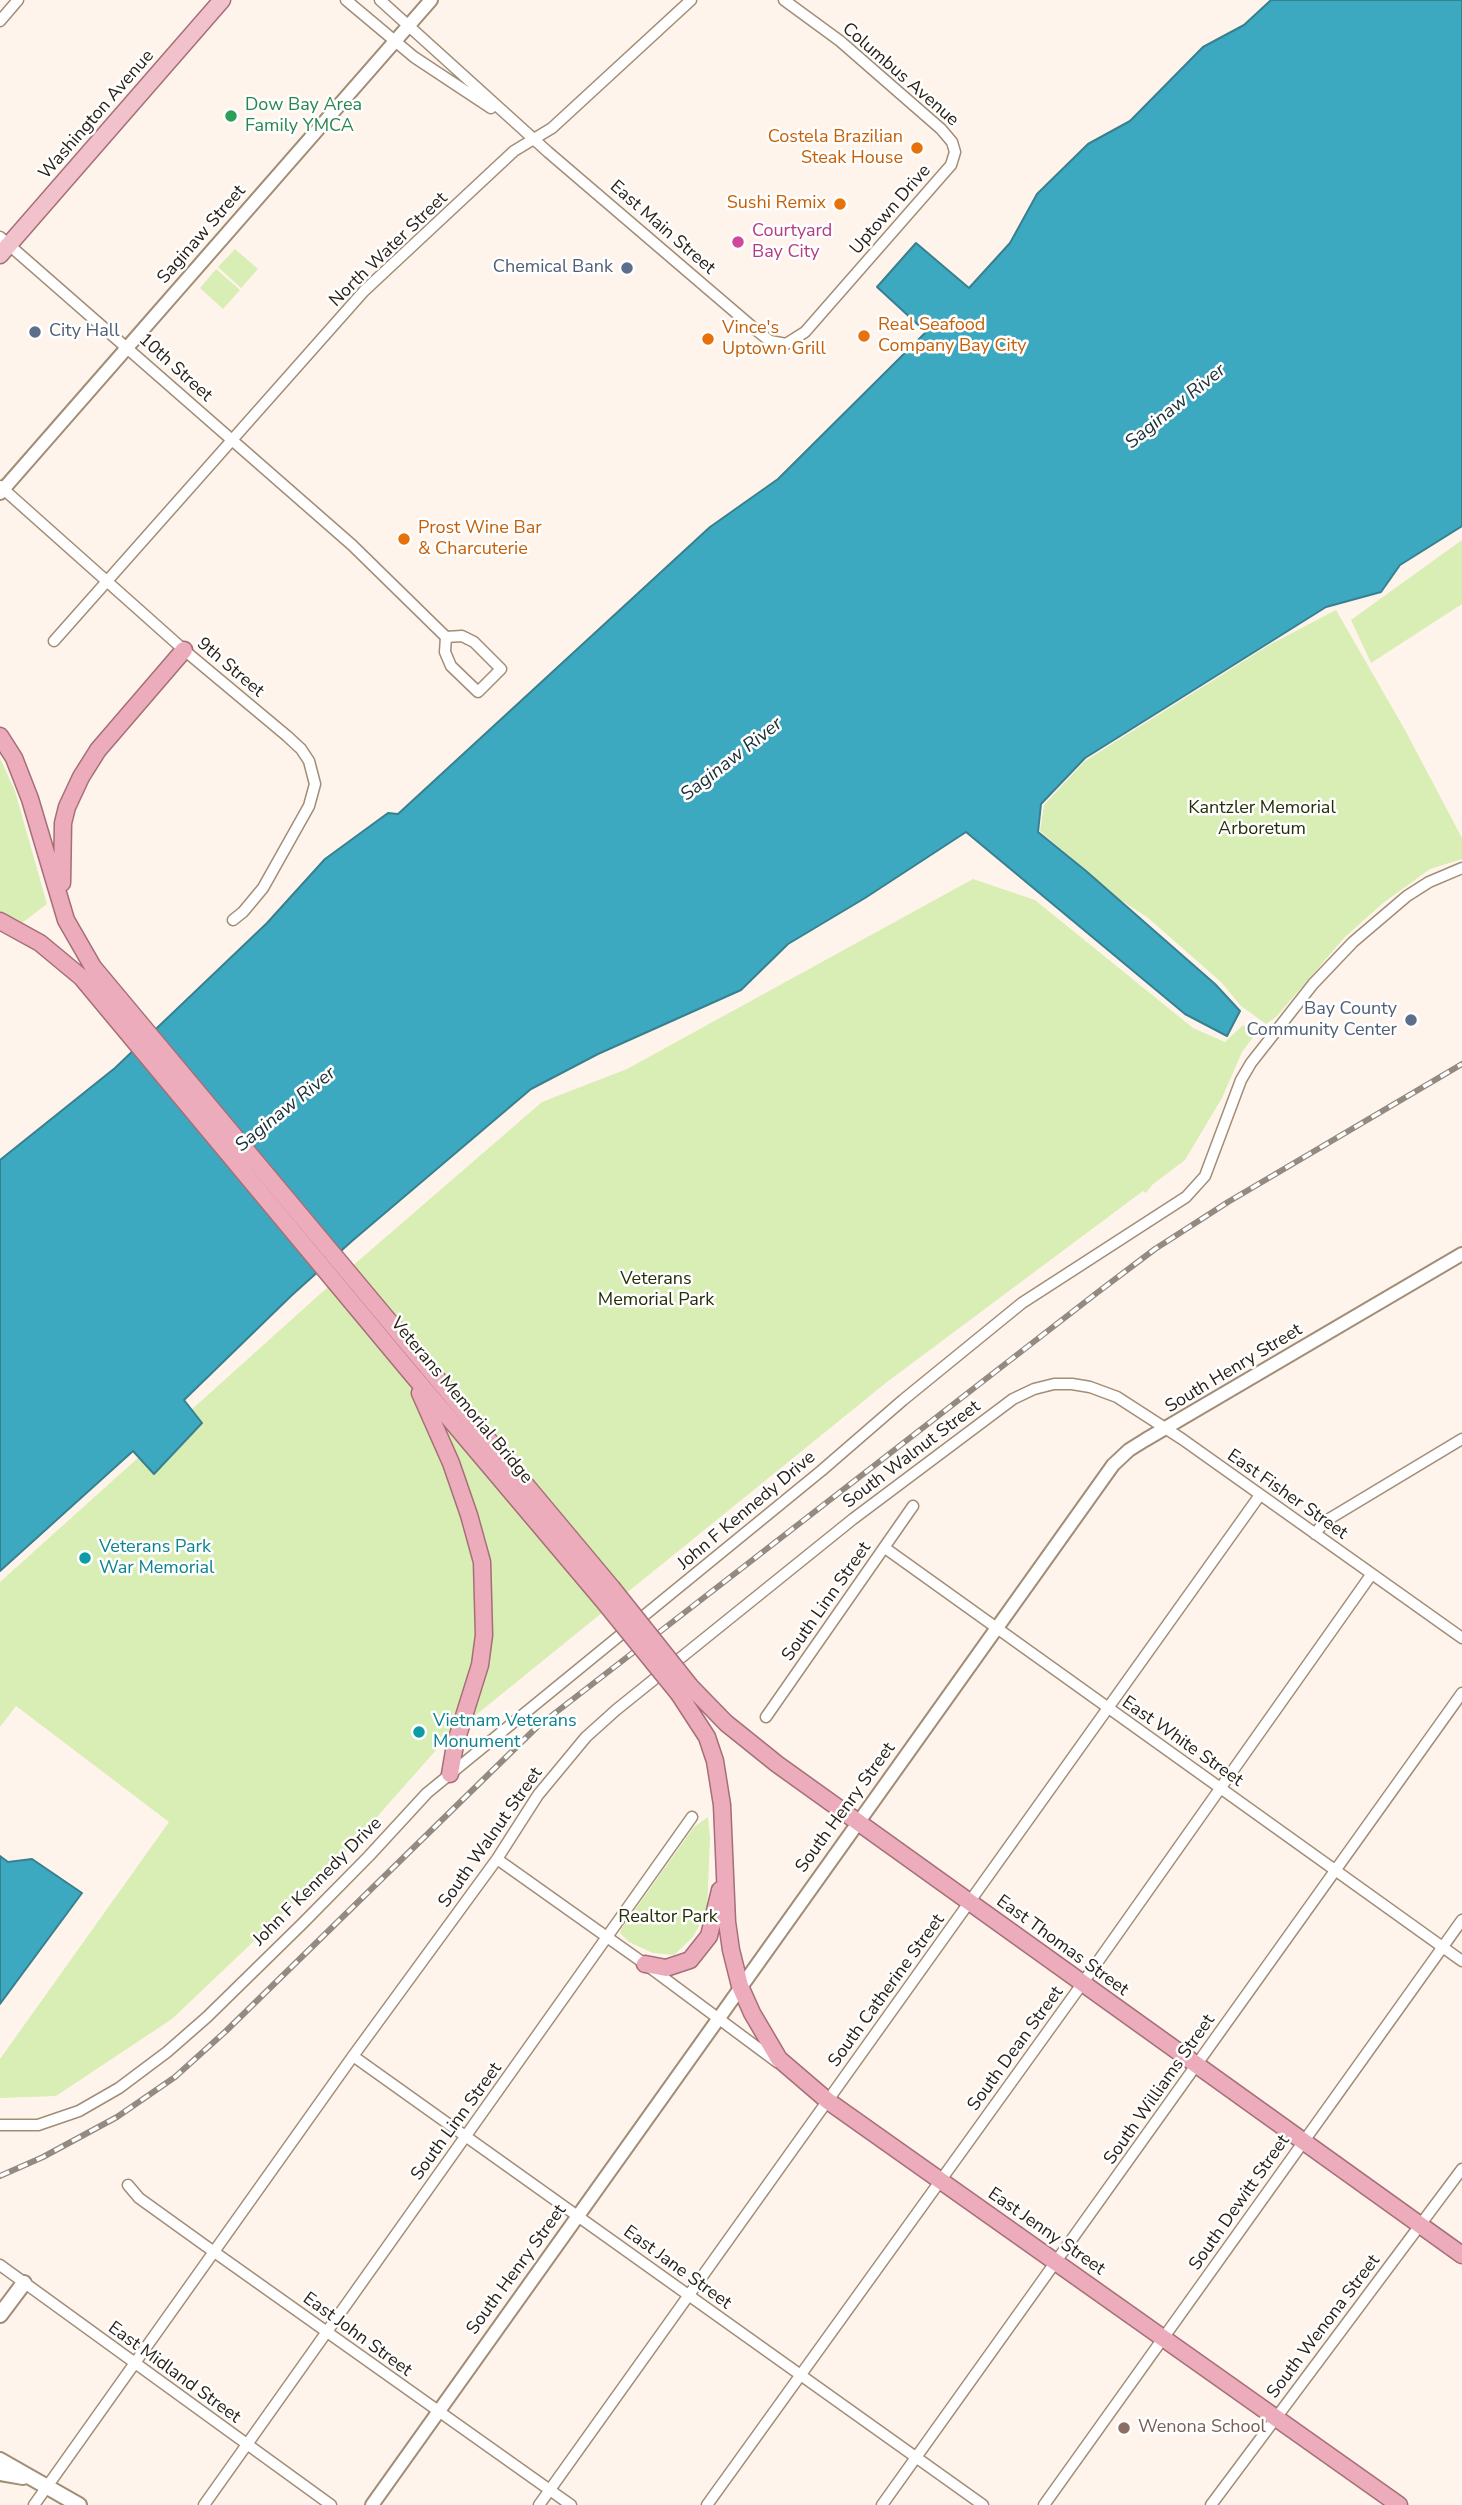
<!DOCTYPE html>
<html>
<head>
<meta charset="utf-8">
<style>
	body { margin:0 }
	canvas { display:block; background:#fef4eb }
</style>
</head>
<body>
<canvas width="1462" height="2505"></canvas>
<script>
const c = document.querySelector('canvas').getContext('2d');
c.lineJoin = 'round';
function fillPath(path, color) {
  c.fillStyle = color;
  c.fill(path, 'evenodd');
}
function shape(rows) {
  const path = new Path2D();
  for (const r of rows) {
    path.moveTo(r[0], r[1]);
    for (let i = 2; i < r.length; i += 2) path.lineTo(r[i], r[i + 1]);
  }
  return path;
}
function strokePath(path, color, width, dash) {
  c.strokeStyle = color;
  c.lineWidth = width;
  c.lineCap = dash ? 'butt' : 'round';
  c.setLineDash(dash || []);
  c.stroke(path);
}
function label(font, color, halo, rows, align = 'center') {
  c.font = font + ' "Nunito Sans",sans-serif';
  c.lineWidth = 5;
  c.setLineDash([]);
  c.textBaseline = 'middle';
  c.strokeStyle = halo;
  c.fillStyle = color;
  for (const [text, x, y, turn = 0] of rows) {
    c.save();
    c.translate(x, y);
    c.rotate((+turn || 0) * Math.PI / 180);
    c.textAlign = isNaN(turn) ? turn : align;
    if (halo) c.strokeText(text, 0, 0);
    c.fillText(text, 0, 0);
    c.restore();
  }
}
fillPath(shape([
	[235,249,258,269,241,288,218,267],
	[216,269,240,290,223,309,200,288],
	[1462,540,1462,604,1371,663,1351,620],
	[1336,610,1405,730,1462,838,1462,859,1430,869,1383,903,1344,938,1276,1017,1266,1024,1241,1006,1221,982,1147,917,1119,899,1040,831,1044,805,1085,761,1271,644],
	[0,758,15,791,47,904,22,923,0,914],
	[973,879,1035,900,1193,1028,1225,1042,1243,1025,1255,1035,1242,1052,1222,1098,1185,1160,1152,1185,1146,1193,1143,1191,887,1382,445,1740,336,1863,172,2019,56,2096,0,2098,0,2059,169,1822,16,1706,0,1727,0,1582,320,1294,542,1102,627,1069],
	[708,1817,710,1838,707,1911,693,1937,674,1955,653,1953,629,1942,620,1933,622,1928,694,1827]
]), '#d9eeb4');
const water = shape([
	[1271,0,1462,0,1462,526,1400,565,1381,592,1326,607,1085,758,1041,804,1038,832,1086,871,1215,984,1240,1011,1227,1036,1185,1014,966,832,865,898,788,944,741,990,598,1054,531,1089,352,1241,291,1296,184,1400,202,1423,154,1474,133,1451,0,1571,0,1160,115,1068,267,923,325,859,388,813,398,814,710,527,778,479,926,332,877,287,916,243,969,288,1010,243,1037,194,1088,144,1130,121,1203,47,1244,25,1271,0],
	[0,1856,8,1862,32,1859,82,1893,0,2004,0,1856]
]);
fillPath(water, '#3da9c1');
strokePath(water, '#37808f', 2);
const minor = shape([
	[346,0,414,57,491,108],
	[380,0,548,152,756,330,770,341,786,344,805,332,951,165,955,152,952,142,941,129,840,41,784,0],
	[0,21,18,0],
	[0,237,352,545,446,637,445,652,451,666,478,692,501,669,474,642,462,636,446,637],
	[0,486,184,650,287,736,301,749,309,761,315,784,309,806,263,888,243,912,233,920],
	[54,641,364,291,514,151,552,128,691,0],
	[1315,1534,1324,1522,1462,1439],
	[885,1548,1462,1961],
	[766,1717,913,1506],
	[497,1859,645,1964,777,2062],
	[353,2056,983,2505],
	[0,2125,38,2125,79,2111,119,2088,167,2052,207,2017,303,1923,369,1856,427,1793,821,1471,903,1400,1022,1303,1186,1197,1205,1176,1241,1080,1251,1063,1313,984,1353,942,1407,896,1429,882,1462,868],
	[128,2185,139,2198,203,2244,571,2505],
	[0,2265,331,2505],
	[34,2505,353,2056,497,1859,538,1795,586,1737,616,1710,853,1519,1013,1399,1034,1389,1054,1384,1072,1384,1090,1387,1117,1397,1182,1439,1462,1638],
	[204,2505,692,1817],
	[539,2505,1260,1495],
	[707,2505,1082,1984,1371,1575],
	[882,2505,1462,1693],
	[1044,2505,1462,1920],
	[1211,2505,1462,2169]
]);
const tertiary = shape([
	[0,493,431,0],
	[372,2505,1113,1465,1129,1450,1145,1440,1462,1254]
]);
const secondary = shape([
	[0,2315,24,2283],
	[0,2460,79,2505],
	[0,2473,23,2477]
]);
const primary = shape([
	[0,255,222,0]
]);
const trunk = shape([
	[0,736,14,758,30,799,66,920,93,967,612,1588],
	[62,883,63,823,67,807,81,777,98,750,184,650],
	[0,921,40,943,81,977,410,1372,601,1598],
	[420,1393,451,1463,469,1515,482,1562,484,1635,480,1665,455,1745,450,1774],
	[690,1686,726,1723,777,1764,1462,2255],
	[679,1694,707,1737,715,1761,722,1805,727,1922,731,1950,740,1986,752,2013,779,2059,828,2101,1399,2505],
	[645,1964,666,1968,690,1960,709,1936,720,1890]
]);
strokePath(minor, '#a28d77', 13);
strokePath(tertiary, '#a28d77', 16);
strokePath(secondary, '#a28d77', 18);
strokePath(primary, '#a56f77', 19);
strokePath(trunk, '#a56f77', 19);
strokePath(minor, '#fff', 10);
strokePath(tertiary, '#fff', 12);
strokePath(secondary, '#fff', 14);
strokePath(primary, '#f1c1cc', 16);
strokePath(trunk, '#ecacbb', 16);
const rail = shape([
	[0,2176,43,2157,117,2117,175,2077,226,2031,537,1727,1098,1292,1155,1249,1228,1202,1462,1064]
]);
strokePath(rail, '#938a81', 6);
strokePath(rail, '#fff', 3.5, [10]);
const trunkBridge = shape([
	[612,1588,690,1686],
	[601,1598,679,1694]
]);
strokePath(trunkBridge, '#a56f77', 19, []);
strokePath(trunkBridge, '#ecacbb', 16);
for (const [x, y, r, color] of [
	[231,116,7,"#2e9e5b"],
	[917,148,7,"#e8710a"],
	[840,204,7,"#e8710a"],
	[738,242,7,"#d1479c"],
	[627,268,7,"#5c6f8a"],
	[35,332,7,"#5c6f8a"],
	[864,336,7,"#e8710a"],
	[708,339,7,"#e8710a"],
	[404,539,7,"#e8710a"],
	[1411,1020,7,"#5c6f8a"],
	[85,1558,7,"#0f9aa8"],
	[419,1732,7,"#0f9aa8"],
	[1124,2428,7,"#8d6e63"]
]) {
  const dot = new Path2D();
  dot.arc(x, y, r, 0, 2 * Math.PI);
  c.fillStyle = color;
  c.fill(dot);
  strokePath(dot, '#fff', 2.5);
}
label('18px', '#2a2219', '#fff', [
	["Columbus Avenue",900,75,41],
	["Washington Avenue",97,115,-49],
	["Uptown Drive",891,210,-49],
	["East Main Street",662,228,41],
	["Saginaw Street",202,235,-49],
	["North Water Street",389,250,-44],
	["10th Street",175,368,42],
	["9th Street",230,668,40],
	["South Henry Street",1234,1369,-31],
	["Veterans Memorial Bridge",461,1401,50],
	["South Walnut Street",912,1455,-37],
	["East Fisher Street",1287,1495,35],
	["John F Kennedy Drive",747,1511,-40],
	["South Linn Street",827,1602,-55],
	["East White Street",1182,1742,35],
	["South Henry Street",846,1808,-54],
	["South Walnut Street",491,1838,-55],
	["John F Kennedy Drive",318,1882,-45],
	["East Thomas Street",1062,1946,36],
	["South Catherine Street",887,1991,-54],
	["South Dean Street",1016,2049,-54],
	["South Williams Street",1160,2090,-55],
	["South Linn Street",457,2122,-54],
	["South Dewitt Street",1240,2203,-55],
	["East Jenny Street",1046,2232,35],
	["East Jane Street",677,2268,36],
	["South Henry Street",517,2270,-54],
	["South Wenona Street",1324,2327,-53],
	["East John Street",357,2335,36],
	["East Midland Street",174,2373,36]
]);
label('18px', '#27864d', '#fff', [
	["Dow Bay Area",245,106],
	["Family YMCA",245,127]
], 'left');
label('18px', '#c56008', '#fff', [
	["Costela Brazilian",903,138,"right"],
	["Steak House",903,159,"right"],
	["Sushi Remix",826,204,"right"],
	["Real Seafood",878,326],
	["Company Bay City",878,347],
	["Vince's",722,329],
	["Uptown Grill",722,350],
	["Prost Wine Bar",418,529],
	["& Charcuterie",418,550]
], 'left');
label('18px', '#b23c85', '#fff', [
	["Courtyard",752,232],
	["Bay City",752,253]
], 'left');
label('18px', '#4e5e75', '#fff', [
	["Chemical Bank",613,268],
	["City Hall",49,332,"left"],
	["Bay County",1397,1010],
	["Community Center",1397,1031]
], 'right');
label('18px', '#232f07', '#fff', [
	["Kantzler Memorial",1262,809],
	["Arboretum",1262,830],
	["Veterans",656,1280],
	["Memorial Park",656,1301],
	["Realtor Park",668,1918]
]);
label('18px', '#0d838f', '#fff', [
	["Veterans Park",99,1548],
	["War Memorial",99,1569],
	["Vietnam Veterans",433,1722],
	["Monument",433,1743]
], 'left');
label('18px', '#785e54', '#fff', [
	["Wenona School",1138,2428]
], 'left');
label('italic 19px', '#193036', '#fff', [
	["Saginaw River",1176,407,-39],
	["Saginaw River",732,760,-38],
	["Saginaw River",286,1110,-39]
]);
</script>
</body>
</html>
